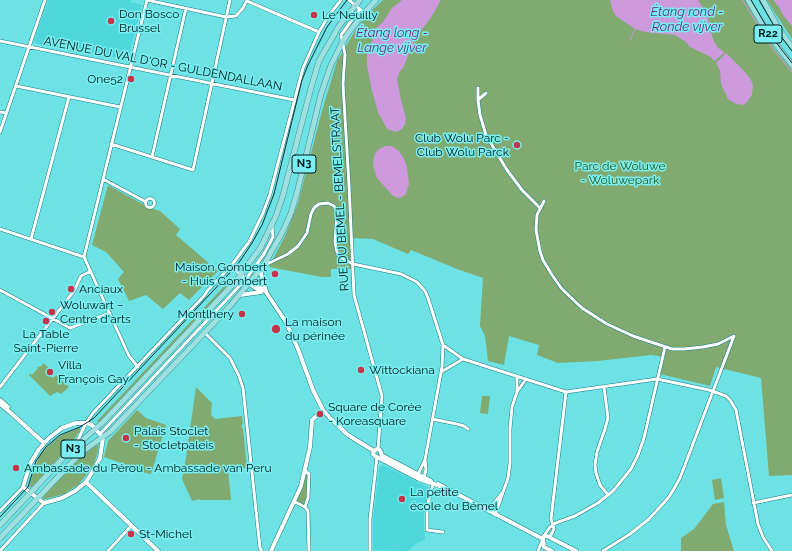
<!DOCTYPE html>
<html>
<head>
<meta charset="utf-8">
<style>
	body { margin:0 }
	canvas { display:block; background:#6ce2e5 }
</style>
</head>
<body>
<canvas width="792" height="551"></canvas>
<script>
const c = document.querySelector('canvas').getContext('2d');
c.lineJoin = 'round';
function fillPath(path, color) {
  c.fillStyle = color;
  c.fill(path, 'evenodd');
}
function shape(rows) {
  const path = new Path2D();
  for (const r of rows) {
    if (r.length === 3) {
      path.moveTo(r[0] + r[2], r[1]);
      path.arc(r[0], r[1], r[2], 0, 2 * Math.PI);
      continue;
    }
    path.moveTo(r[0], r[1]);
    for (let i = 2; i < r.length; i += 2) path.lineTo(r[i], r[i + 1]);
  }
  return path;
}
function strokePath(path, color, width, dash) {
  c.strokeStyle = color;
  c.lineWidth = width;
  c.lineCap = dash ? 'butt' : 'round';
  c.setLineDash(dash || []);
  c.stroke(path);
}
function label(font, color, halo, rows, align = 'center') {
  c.font = font + ' Raleway,sans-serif';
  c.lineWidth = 3;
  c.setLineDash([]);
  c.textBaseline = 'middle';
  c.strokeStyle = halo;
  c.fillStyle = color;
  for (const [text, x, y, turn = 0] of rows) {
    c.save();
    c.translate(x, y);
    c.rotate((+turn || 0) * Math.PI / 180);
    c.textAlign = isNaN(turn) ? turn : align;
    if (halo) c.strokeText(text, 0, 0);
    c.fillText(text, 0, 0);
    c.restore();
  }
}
fillPath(shape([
	[48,0,131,0,130,2,142,5,128,60,65,47,63,48,35,43,34,41],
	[383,465,428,487,429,488,424,516,425,540,419,542,407,551,373,550,373,520,379,470,380,466]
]), '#4ed8db');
fillPath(shape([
	[383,0,745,0,760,27,774,48,792,70,792,475,769,476,761,378,716,367,710,386,660,374,665,357,651,355,598,361,558,363,537,355,539,345,509,336,504,365,488,361,485,336,480,326,483,278,457,269,411,250,408,254,373,239,350,238,352,269,331,269,331,277,322,277,269,267,285,236,298,203,322,111,337,61,356,29,369,13],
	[767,0,792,0,792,39,775,13],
	[108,185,150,208,160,211,180,229,176,235,218,271,189,300,180,293,163,309,146,295,129,301,118,279,124,272,106,252,92,245],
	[232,278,233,280,99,422,97,421],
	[43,363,49,368,46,372,53,378,56,375,69,387,61,394,57,392,50,396,29,375,30,373,32,375,38,368,37,367,42,366],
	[196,387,212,403,211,415,215,419,242,416,243,424,241,426,243,429,247,468,228,470,231,500,200,500,199,499,192,501,182,479,186,458],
	[482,396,490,396,488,414,480,413],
	[137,410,146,418,166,425,151,474,127,469,127,465,104,457,108,441],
	[79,428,80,428,80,431,68,448,32,487,29,487,35,467,40,455,45,449,60,436],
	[99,445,97,455,93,466,79,484,64,494,45,499,42,498,78,460,95,446],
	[306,474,308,475,307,502,305,505,297,501],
	[721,478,724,498,715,500,712,480],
	[724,502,726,525,734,551,681,551,681,538,694,529,713,504]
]), '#80aa70');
fillPath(shape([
	[402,0,441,0,432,16,416,37,403,68,400,71,397,79,401,100,406,118,405,124,402,129,396,132,387,129,378,112,371,87,367,65,367,55,377,27,383,22,392,8],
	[610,0,698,0,707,14,713,39,717,47,724,52,723,54,714,61,711,57,690,47,686,42,675,35,645,32,635,29,616,16,613,11],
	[773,0,792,0,792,26,783,15,779,7],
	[726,53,744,71,750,78,753,85,752,95,747,102,743,105,736,104,728,99,721,84,720,70,716,63],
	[386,146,392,146,399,151,404,159,407,167,409,184,406,194,402,197,398,198,392,195,377,178,374,169,373,162,375,154,379,149]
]), '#cc9add');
strokePath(shape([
	[743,0,769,44,792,72],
	[630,40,635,29]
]), '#cc9add', 1);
const minor = shape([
	[147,0,226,17,236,16,243,8,247,0],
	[349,0,361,10],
	[247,1,319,32],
	[360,9,341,35,345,54,343,84,349,185,354,295,382,396,378,449],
	[0,41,294,100],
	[16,86,120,107],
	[486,93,478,100,480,115,486,135,507,170,522,190,540,208],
	[478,100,478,88],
	[0,112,6,113],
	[0,132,45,0],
	[111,144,193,170,230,0],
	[152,157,186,8],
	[103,179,146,202],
	[150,203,4.5],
	[544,201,537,215,536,230,540,251,543,260,552,275,562,289,582,308,607,324,633,336,672,349,684,349,703,347,718,344,734,336],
	[0,229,84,257,129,356,138,367],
	[31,239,69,97],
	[84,257,147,0],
	[265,265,288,254,298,246,307,233,311,214,314,208,319,204,328,203,334,206,337,212,335,242,337,252,340,257,353,264,401,274,417,282,425,291,428,298,443,345,463,359,566,392,657,379,709,390,726,396,730,400,736,410,758,524,763,537,772,551],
	[231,266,246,279],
	[0,290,70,328,110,313],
	[205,333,230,358,239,376,243,388,260,548,262,551],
	[441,372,463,359],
	[517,376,517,392],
	[0,387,74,291,81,276,91,271],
	[604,387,608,418,605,429,597,452,595,465,596,473,600,485,608,495],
	[432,419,457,424,464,426,468,429],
	[100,434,246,279,264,254,273,237,272,226],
	[75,446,86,423,93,413,204,296,208,290,231,266,249,242,263,213,270,194,303,68,319,32,329,15,341,0],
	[305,471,309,474,308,498,305,507],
	[418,474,425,460],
	[424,477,426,470,425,460,442,367,443,345],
	[433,484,427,507,427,530,443,532],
	[295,502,305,507,308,511,309,551],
	[753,503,792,495],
	[0,511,23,487],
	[488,511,502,493],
	[495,515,508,478,510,463,510,429,512,407,517,392,526,379],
	[553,524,575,516,598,503,613,491,631,469,638,455,644,438,665,347],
	[544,536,550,527,552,526],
	[550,537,554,529,551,519,566,392],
	[0,551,44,503],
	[108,551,131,526],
	[370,551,370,519,377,457],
	[538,551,543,539],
	[603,551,630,534,649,519,669,497,675,487,680,478,734,336]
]);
const tertiary = shape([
	[260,270,266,291],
	[252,281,266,292,286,322,298,349,313,390,323,410,331,419,348,435,374,451,373,454,375,456,419,479,440,486],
	[250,284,261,292],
	[240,295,261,292],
	[0,400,8,407],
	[0,404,11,413,44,443],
	[76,423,86,423,92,425,103,438,100,458,96,466,86,482,75,491,62,498,44,503,23,487,30,464,39,449,49,438,62,428,76,423],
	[374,451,377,449,379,449,381,452,381,454,383,456,431,481],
	[86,482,158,551],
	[438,484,543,539],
	[543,539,544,536,547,536,576,551],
	[543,539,544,547,552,551],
	[271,551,301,486,310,447,312,420,323,410]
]);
const primary = shape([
	[748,0,769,35,792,65],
	[763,0,779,29,792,47],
	[0,525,67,454,103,422,236,281,261,247,276,216,283,195,311,88,319,61,339,26,360,0],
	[0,538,73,461,82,452,111,431,230,306,264,265,283,231,291,213,297,193,321,94,331,65,343,41,349,32,364,13,376,0]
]);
strokePath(minor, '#187c7f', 4);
strokePath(tertiary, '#187c7f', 5);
strokePath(primary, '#3d8c8e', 6);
strokePath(minor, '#fff', 3);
strokePath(tertiary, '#fff', 4);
strokePath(primary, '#9edfe0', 5);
strokePath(shape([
	[751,0,775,41,792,63],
	[759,0,777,31,792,51],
	[0,517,28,487,36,461,46,447,60,435,80,427,94,418,226,277,240,261,252,243,262,225,274,194,302,80,308,65,327,27,347,0]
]), '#0d2f30', 1);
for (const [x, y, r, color] of [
	[314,15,4,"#c5354a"],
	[111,21,4,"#c5354a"],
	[131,79,4,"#c5354a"],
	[517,145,4,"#c5354a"],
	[275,274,4,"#c5354a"],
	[71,289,4,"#c5354a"],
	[52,312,4,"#c5354a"],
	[242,314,4,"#c5354a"],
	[46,321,4,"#c5354a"],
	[276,329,5,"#c5354a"],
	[361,370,4,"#c5354a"],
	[50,372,4,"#c5354a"],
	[320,414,4,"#c5354a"],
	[126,438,4,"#c5354a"],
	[16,468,4,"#c5354a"],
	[402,499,4,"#c5354a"],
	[131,534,4,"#c5354a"]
]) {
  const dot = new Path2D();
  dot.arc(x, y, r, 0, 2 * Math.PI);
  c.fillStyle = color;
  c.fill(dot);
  strokePath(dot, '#7aeff2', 1.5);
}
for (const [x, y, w] of [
	[768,34,28],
	[304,164,24],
	[73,449,24]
]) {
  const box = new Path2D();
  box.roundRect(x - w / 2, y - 9, w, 18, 3);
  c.fillStyle = '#7aeff2';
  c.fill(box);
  strokePath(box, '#021b1b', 1);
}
label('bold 11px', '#021b1b', null, [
	["R22",768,34],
	["N3",304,164],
	["N3",73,449]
]);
label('12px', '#021b1b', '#7aeff2', [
	["Don Bosco",119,14],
	["Brussel",119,28],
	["Le Neuilly",322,15],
	["One52",123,79,"right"],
	["Club Wolu Parc -",509,138,"right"],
	["Club Wolu Parck",509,152,"right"],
	["Maison Gombert",267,267,"right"],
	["- Huis Gombert",267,281,"right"],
	["Anciaux",79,289],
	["Woluwart –",60,305],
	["Centre d'arts",60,319],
	["Montlhery",234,314,"right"],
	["La maison",285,322],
	["du périnée",285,336],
	["La Table",46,334,"center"],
	["Saint-Pierre",46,348,"center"],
	["Villa",58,365],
	["François Gay",58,379],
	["Wittockiana",369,370],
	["Square de Corée",328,407],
	["- Koreasquare",328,421],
	["Palais Stoclet",134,431],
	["- Stocletpaleis",134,445],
	["Ambassade du Pérou - Ambassade van Peru",24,468],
	["La petite",410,492],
	["école du Bémel",410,506],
	["St-Michel",139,534]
], 'left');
label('12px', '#021b1b', '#7aeff2', [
	["AVENUE DU VAL D'OR - GULDENDALLAAN",163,64,11],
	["RUE DU BEMEL - BEMELSTRAAT",340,199,-93]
]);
label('12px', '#275510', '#7aeff2', [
	["Parc de Woluwe",620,166],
	["- Woluwepark",620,180]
]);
label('italic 13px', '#6a2d7c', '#7aeff2', [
	["Étang rond -",687,12],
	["Ronde vijver",687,27],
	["Étang long -",392,33],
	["Lange vijver",392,48]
]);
</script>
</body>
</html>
